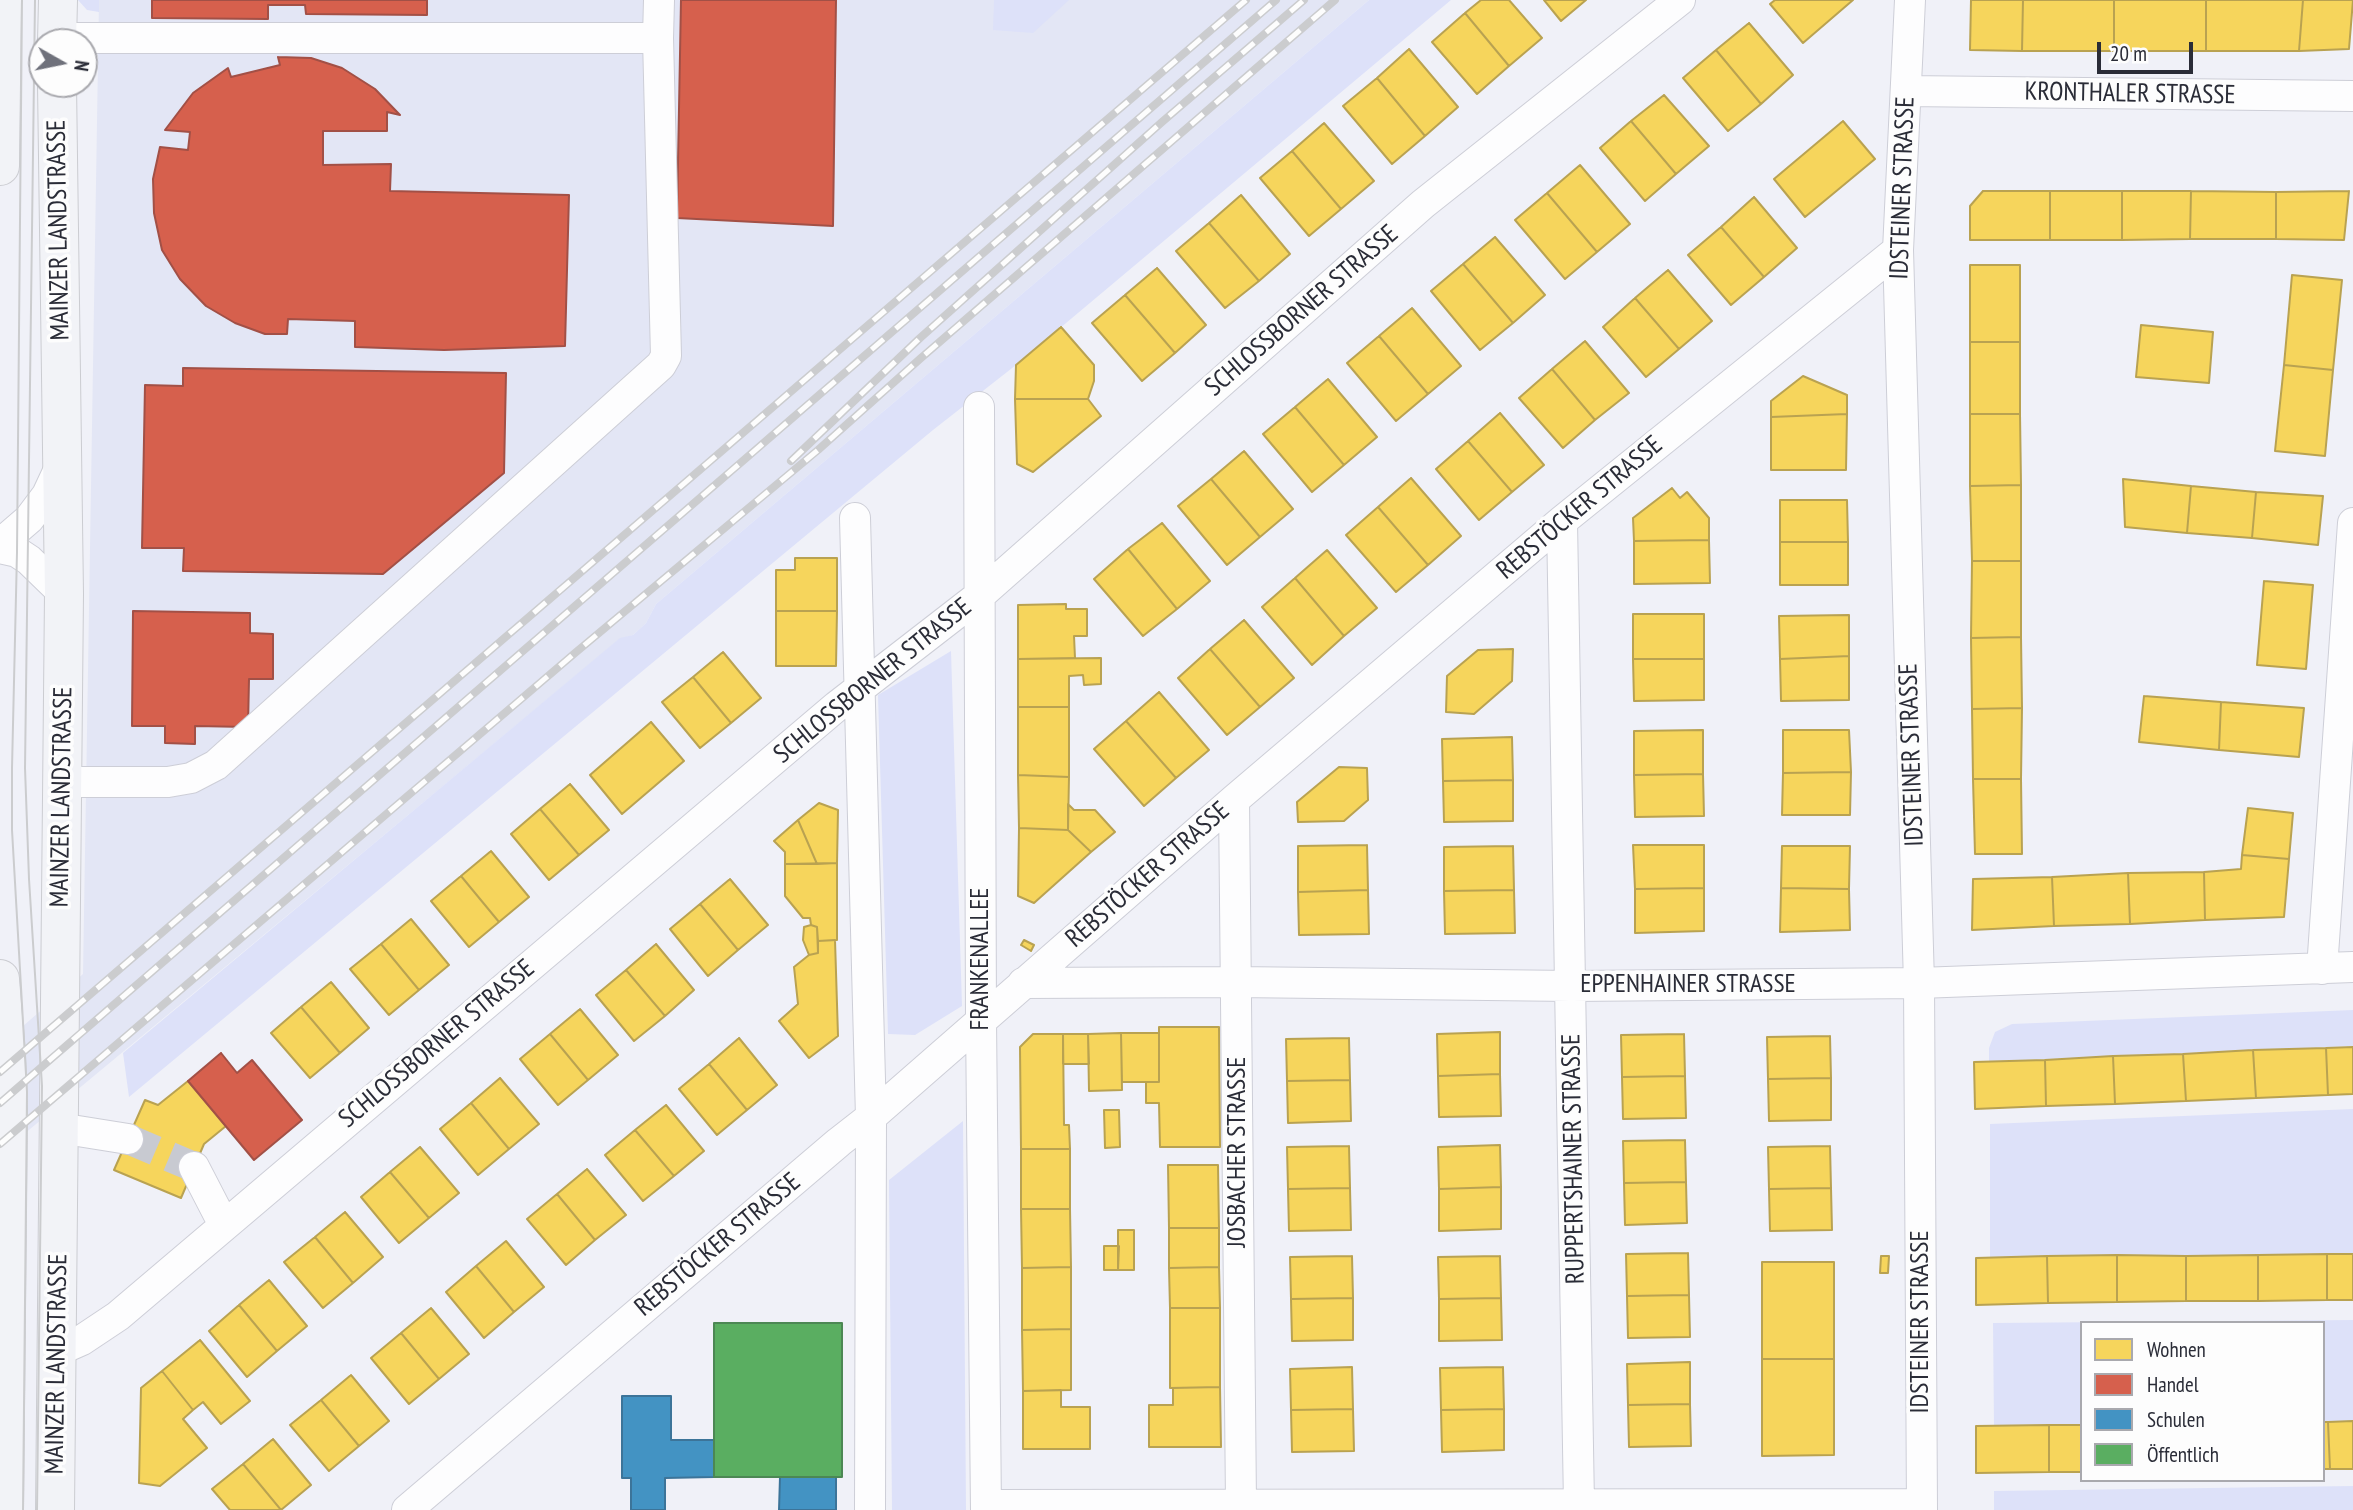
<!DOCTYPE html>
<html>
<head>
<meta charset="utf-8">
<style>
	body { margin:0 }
	#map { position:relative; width:2353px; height:1510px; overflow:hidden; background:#f0f1f8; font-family:"PT Sans Narrow",sans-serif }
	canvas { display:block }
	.legend { position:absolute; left:2080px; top:1321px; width:245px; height:161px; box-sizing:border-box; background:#fdfdfd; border:2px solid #a9a9ae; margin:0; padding:9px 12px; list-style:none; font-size:21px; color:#2a2c37 }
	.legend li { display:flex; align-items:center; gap:14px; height:35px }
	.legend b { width:35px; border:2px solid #a9a9ae }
	.north { position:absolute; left:28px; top:28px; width:70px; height:70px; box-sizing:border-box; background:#fdfdfd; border:2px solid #a9a9ae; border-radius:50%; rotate:99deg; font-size:19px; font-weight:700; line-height:28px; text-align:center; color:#2a2c37 }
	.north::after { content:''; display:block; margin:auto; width:24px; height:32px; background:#6f717b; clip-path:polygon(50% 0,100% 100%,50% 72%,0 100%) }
	.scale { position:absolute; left:2097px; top:42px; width:96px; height:32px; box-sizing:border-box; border:4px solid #2a2c37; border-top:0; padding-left:9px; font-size:21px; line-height:24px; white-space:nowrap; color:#2a2c37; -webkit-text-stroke:5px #fdfdfd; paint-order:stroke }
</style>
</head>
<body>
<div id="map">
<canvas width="2353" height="1510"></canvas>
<ul class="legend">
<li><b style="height:19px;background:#f6d55c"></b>Wohnen</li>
<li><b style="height:19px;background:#d6604d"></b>Handel</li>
<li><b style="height:19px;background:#4393c3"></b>Schulen</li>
<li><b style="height:19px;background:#5aae61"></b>Öffentlich</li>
</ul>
<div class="north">N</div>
<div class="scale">20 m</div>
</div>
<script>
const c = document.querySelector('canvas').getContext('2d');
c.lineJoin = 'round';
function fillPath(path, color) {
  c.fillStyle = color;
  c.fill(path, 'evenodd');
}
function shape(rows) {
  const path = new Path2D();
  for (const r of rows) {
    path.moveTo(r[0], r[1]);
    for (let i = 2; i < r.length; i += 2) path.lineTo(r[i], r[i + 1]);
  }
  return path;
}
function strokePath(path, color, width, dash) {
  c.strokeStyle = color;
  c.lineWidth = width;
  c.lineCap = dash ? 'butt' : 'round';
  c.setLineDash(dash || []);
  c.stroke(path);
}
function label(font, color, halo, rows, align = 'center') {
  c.font = font + ' "PT Sans Narrow",sans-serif';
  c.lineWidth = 7;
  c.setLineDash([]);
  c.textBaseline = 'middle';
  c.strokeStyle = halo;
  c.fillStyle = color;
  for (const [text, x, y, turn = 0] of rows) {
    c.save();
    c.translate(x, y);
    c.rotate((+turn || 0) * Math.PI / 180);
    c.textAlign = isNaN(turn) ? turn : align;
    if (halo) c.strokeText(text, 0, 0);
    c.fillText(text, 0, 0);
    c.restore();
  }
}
fillPath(shape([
	[99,0,1369,0,656,604,646,623,633,635,620,639,0,1154,0,1046,83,974]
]), '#e3e6f5');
fillPath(shape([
	[78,0,99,0,99,12,87,10],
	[994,0,1069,0,1033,33,993,30],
	[1369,0,1451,0,1016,365,933,430,129,1097,123,1053,620,638,633,635,646,623,656,604],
	[951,651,962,1006,915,1035,888,1034,878,695],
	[2353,1010,2353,1046,1989,1062,1989,1048,1995,1032,2012,1024],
	[2353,1109,2353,1254,1990,1258,1990,1124],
	[963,1121,966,1510,892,1510,889,1180],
	[2353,1320,2353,1422,2323,1422,2323,1323,2082,1323,2082,1425,1994,1426,1993,1323],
	[2353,1486,2353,1510,1994,1510,1994,1491]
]), '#dde1f9');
const homes = shape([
	[1481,0,1509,0,1542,38,1509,66,1465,13,1481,0],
	[1544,0,1586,0,1561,21,1544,0],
	[1775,0,1853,0,1803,43,1770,4,1775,0],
	[1971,0,2023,0,2022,51,1970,50,1971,0],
	[2023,0,2114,0,2114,51,2022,51,2023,0],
	[2114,0,2206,0,2206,51,2114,51,2114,0],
	[2206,0,2303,0,2299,51,2206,51,2206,0],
	[2303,0,2353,0,2349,49,2299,51,2303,0],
	[1465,13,1509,66,1477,94,1432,42,1465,13],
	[1749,23,1793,75,1761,104,1716,50,1749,23],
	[1409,49,1458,107,1425,136,1377,78,1409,49],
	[1716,50,1761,104,1728,131,1683,78,1716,50],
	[1377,78,1425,136,1392,164,1343,106,1377,78],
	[1664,95,1709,146,1676,174,1631,121,1664,95],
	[1631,121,1676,174,1645,201,1600,148,1631,121],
	[1843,121,1875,159,1805,217,1774,179,1843,121],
	[1324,123,1374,181,1341,209,1292,151,1324,123],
	[1292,151,1341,209,1309,236,1260,178,1292,151],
	[1580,165,1630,224,1597,252,1547,193,1580,165],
	[1983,191,2050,191,2050,240,1970,240,1970,206,1983,191],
	[2050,191,2122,191,2122,240,2050,240,2050,191],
	[2122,191,2191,191,2190,239,2122,240,2122,191],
	[2191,191,2276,192,2276,239,2190,239,2191,191],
	[2349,191,2344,240,2276,239,2276,192,2349,191],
	[1547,193,1597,252,1565,279,1515,220,1547,193],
	[1241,195,1290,254,1259,281,1209,223,1241,195],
	[1754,197,1797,248,1764,277,1721,227,1754,197],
	[1209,223,1259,281,1225,308,1176,251,1209,223],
	[1721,227,1764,277,1731,305,1688,255,1721,227],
	[1495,237,1545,295,1513,323,1463,264,1495,237],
	[1463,264,1513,323,1480,350,1431,291,1463,264],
	[1970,265,2020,265,2020,342,1970,342,1970,265],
	[1157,268,1206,325,1175,353,1125,295,1157,268],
	[1668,270,1712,321,1679,349,1635,298,1668,270],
	[2292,275,2342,280,2333,370,2284,365,2292,275],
	[1125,295,1175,353,1142,381,1092,323,1125,295],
	[1635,298,1679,349,1646,377,1603,327,1635,298],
	[1412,308,1461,366,1428,394,1379,336,1412,308],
	[2141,325,2213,332,2209,383,2136,377,2141,325],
	[1061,327,1094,365,1094,381,1088,399,1015,399,1016,365,1061,327],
	[1379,336,1428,394,1396,421,1347,363,1379,336],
	[1585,341,1629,393,1595,420,1552,369,1585,341],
	[1970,342,2020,342,2020,414,1970,414,1970,342],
	[2284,365,2333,370,2325,456,2275,451,2284,365],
	[1552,369,1595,420,1563,448,1519,398,1552,369],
	[1803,376,1847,395,1847,414,1771,417,1771,401,1803,376],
	[1328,379,1377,437,1344,465,1295,407,1328,379],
	[1015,399,1088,399,1101,416,1033,472,1017,464,1015,399],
	[1295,407,1344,465,1312,492,1263,434,1295,407],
	[1500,413,1544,465,1512,492,1468,441,1500,413],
	[1847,414,1846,470,1771,470,1771,417,1847,414],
	[1970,414,2020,414,2021,485,1970,486,1970,414],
	[1468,441,1512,492,1479,520,1436,469,1468,441],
	[1244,451,1293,509,1260,537,1211,479,1244,451],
	[1411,478,1461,536,1428,565,1378,507,1411,478],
	[1211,479,1260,537,1227,565,1178,506,1211,479],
	[2123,479,2191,486,2187,533,2125,527,2123,479],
	[2021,485,2021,561,1972,561,1970,486,2021,485],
	[2191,486,2256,492,2252,538,2187,533,2191,486],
	[1672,488,1680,498,1687,492,1709,518,1709,540,1634,541,1633,518,1672,488],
	[2256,492,2323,496,2318,545,2252,538,2256,492],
	[1780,500,1847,500,1848,542,1780,542,1780,500],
	[1378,507,1428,565,1396,592,1346,535,1378,507],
	[1162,523,1210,581,1177,609,1128,549,1162,523],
	[1709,540,1710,583,1634,584,1634,541,1709,540],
	[1780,542,1848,542,1848,585,1780,585,1780,542],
	[1128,549,1177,609,1143,636,1094,579,1128,549],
	[1327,550,1377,608,1344,636,1295,578,1327,550],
	[795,558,837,558,837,611,776,611,776,570,795,570,795,558],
	[1972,561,2021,561,2021,637,1971,638,1972,561],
	[1295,578,1344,636,1312,665,1262,607,1295,578],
	[2264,581,2313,585,2306,669,2257,665,2264,581],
	[1066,604,1066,609,1087,609,1087,636,1074,636,1075,658,1018,659,1018,605,1066,604],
	[776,611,837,611,836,666,776,666,776,611],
	[1633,614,1704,614,1704,659,1633,659,1633,614],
	[1849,615,1849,656,1780,659,1779,616,1849,615],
	[1244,620,1294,678,1260,707,1210,649,1244,620],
	[2021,637,2022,708,1972,709,1971,638,2021,637],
	[1210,649,1260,707,1227,735,1178,678,1210,649],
	[1513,649,1512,681,1474,714,1446,712,1447,676,1478,650,1513,649],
	[723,652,761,698,731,723,693,677,723,652],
	[1849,656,1849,700,1781,701,1780,659,1849,656],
	[1101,658,1101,684,1084,685,1083,675,1069,676,1069,707,1018,707,1018,659,1101,658],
	[1633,659,1704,659,1704,700,1634,701,1633,659],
	[693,677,731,723,700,748,662,702,693,677],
	[1159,692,1209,750,1176,778,1126,721,1159,692],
	[2144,696,2221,702,2219,750,2139,742,2144,696],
	[2221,702,2304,708,2299,757,2219,750,2221,702],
	[1018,707,1069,707,1069,777,1018,775,1018,707],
	[2022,708,2021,779,1973,779,1972,709,2022,708],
	[1126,721,1176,778,1144,806,1094,749,1126,721],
	[651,722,684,761,622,814,590,775,651,722],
	[1703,730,1703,774,1634,775,1634,731,1703,730],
	[1783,730,1849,730,1851,772,1783,773,1783,730],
	[1512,737,1513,780,1443,781,1442,739,1512,737],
	[1339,767,1367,768,1368,800,1344,821,1298,822,1297,802,1339,767],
	[1851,772,1850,815,1782,815,1783,773,1851,772],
	[1703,774,1704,816,1635,817,1634,775,1703,774],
	[1018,775,1069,777,1068,830,1019,828,1018,775],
	[1973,779,2021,779,2022,854,1975,854,1973,779],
	[1513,780,1513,821,1444,822,1443,781,1513,780],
	[570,784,609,830,579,855,540,809,570,784],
	[819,803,838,810,837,863,817,864,798,820,819,803],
	[1068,804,1074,810,1095,810,1115,832,1091,852,1068,830,1068,804],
	[2248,808,2293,813,2289,859,2242,855,2248,808],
	[540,809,579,855,549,880,511,834,540,809],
	[798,820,817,864,785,864,785,852,774,841,798,820],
	[1019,828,1068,830,1091,852,1034,903,1018,896,1019,828],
	[1367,845,1368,890,1298,892,1298,846,1367,845],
	[1633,845,1704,845,1704,888,1635,889,1633,845],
	[1513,846,1514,890,1444,891,1444,847,1513,846],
	[1782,846,1850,846,1849,889,1781,888,1782,846],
	[491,851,529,897,499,922,461,876,491,851],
	[2242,855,2289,859,2284,917,2205,920,2204,872,2241,869,2242,855],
	[837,863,837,940,818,941,817,927,811,925,810,918,803,918,785,896,785,864,837,863],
	[2204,872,2205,920,2130,924,2128,873,2204,872],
	[2128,873,2130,924,2054,926,2052,877,2128,873],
	[461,876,499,922,469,947,431,901,461,876],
	[2052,877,2054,926,1972,930,1973,879,2052,877],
	[730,879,768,925,738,950,700,904,730,879],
	[1704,888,1704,931,1635,933,1635,889,1704,888],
	[1781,888,1849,889,1850,930,1780,932,1781,888],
	[1368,890,1369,934,1299,935,1298,892,1368,890],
	[1514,890,1515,933,1445,934,1444,891,1514,890],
	[700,904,738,950,708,976,670,929,700,904],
	[411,919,449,965,419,990,381,944,411,919],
	[811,925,817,927,818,953,809,955,803,940,804,927,811,925],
	[835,940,838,1036,809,1058,779,1021,798,1004,794,967,809,955,818,953,818,941,835,940],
	[1024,940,1034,945,1031,951,1021,945,1024,940],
	[381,944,419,990,389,1015,350,969,381,944],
	[656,944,694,990,665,1016,626,970,656,944],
	[626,970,665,1016,634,1041,596,995,626,970],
	[331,982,369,1028,340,1053,301,1007,331,982],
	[301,1007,340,1053,310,1078,271,1033,301,1007],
	[580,1009,618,1055,588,1080,550,1034,580,1009],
	[1159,1027,1219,1027,1220,1147,1160,1147,1159,1103,1146,1103,1146,1082,1159,1082,1159,1027],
	[1500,1032,1500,1074,1438,1076,1437,1034,1500,1032],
	[1121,1033,1122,1090,1089,1091,1088,1034,1121,1033],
	[1121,1033,1159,1033,1159,1082,1122,1082,1121,1033],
	[550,1034,588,1080,558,1105,520,1059,550,1034],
	[1033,1034,1063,1034,1064,1125,1069,1125,1070,1149,1021,1149,1020,1047,1033,1034],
	[1063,1034,1088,1034,1089,1064,1063,1064,1063,1034],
	[1684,1034,1685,1076,1622,1077,1621,1035,1684,1034],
	[1830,1036,1831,1078,1768,1079,1767,1037,1830,1036],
	[739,1038,777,1085,747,1110,709,1064,739,1038],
	[1349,1038,1350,1080,1287,1081,1286,1039,1349,1038],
	[2353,1047,2353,1094,2328,1095,2326,1048,2353,1047],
	[2326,1048,2328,1095,2256,1098,2253,1050,2326,1048],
	[2253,1050,2256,1098,2186,1101,2183,1054,2253,1050],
	[2183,1054,2186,1101,2115,1104,2113,1056,2183,1054],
	[2113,1056,2115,1104,2046,1106,2045,1060,2113,1056],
	[2045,1060,2046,1106,1975,1109,1974,1062,2045,1060],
	[709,1064,747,1110,717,1135,679,1089,709,1064],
	[1500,1074,1501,1116,1439,1117,1438,1076,1500,1074],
	[1685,1076,1686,1118,1623,1119,1622,1077,1685,1076],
	[500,1078,539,1124,509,1149,471,1103,500,1078],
	[1831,1078,1831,1120,1769,1121,1768,1079,1831,1078],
	[1350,1080,1351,1121,1288,1123,1287,1081,1350,1080],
	[188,1081,226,1126,204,1144,181,1198,114,1170,145,1100,158,1105,188,1081],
	[471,1103,509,1149,478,1175,440,1129,471,1103],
	[666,1105,704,1151,674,1176,635,1130,666,1105],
	[1104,1110,1119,1110,1120,1147,1105,1148,1104,1110],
	[635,1130,674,1176,643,1201,605,1155,635,1130],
	[1685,1140,1686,1182,1624,1183,1623,1141,1685,1140],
	[1500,1145,1501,1187,1439,1189,1438,1147,1500,1145],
	[1349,1146,1350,1188,1288,1189,1287,1147,1349,1146],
	[1830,1146,1831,1188,1769,1189,1768,1147,1830,1146],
	[420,1147,459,1193,429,1218,390,1172,420,1147],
	[1021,1149,1070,1149,1070,1209,1021,1209,1021,1149],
	[1168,1165,1218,1165,1219,1228,1169,1228,1168,1165],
	[587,1169,626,1215,595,1240,557,1194,587,1169],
	[390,1172,429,1218,399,1243,361,1197,390,1172],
	[1686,1182,1687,1223,1625,1225,1624,1183,1686,1182],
	[1501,1187,1501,1229,1439,1231,1439,1189,1501,1187],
	[1350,1188,1351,1230,1289,1231,1288,1189,1350,1188],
	[1831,1188,1832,1230,1770,1231,1769,1189,1831,1188],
	[557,1194,595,1240,566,1265,527,1219,557,1194],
	[1021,1209,1070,1209,1071,1267,1022,1268,1021,1209],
	[345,1212,383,1257,353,1283,315,1237,345,1212],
	[1169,1228,1219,1228,1219,1267,1169,1268,1169,1228],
	[1118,1230,1134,1230,1134,1270,1118,1270,1118,1230],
	[315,1237,353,1283,323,1308,284,1262,315,1237],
	[506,1241,544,1287,514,1312,476,1266,506,1241],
	[1104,1246,1119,1246,1118,1270,1104,1270,1104,1246],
	[1688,1253,1689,1295,1627,1296,1626,1254,1688,1253],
	[2327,1254,2327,1300,2258,1301,2258,1255,2327,1254],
	[2327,1254,2353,1254,2353,1300,2327,1300,2327,1254],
	[2117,1255,2117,1302,2048,1303,2047,1256,2117,1255],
	[2117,1255,2186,1256,2186,1301,2117,1302,2117,1255],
	[2258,1255,2258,1301,2186,1301,2186,1256,2258,1255],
	[1352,1256,1353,1298,1291,1299,1290,1257,1352,1256],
	[1500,1256,1501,1298,1439,1299,1438,1257,1500,1256],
	[1881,1256,1889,1256,1888,1273,1880,1273,1881,1256],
	[2047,1256,2048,1303,1976,1305,1976,1258,2047,1256],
	[1762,1262,1834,1262,1834,1359,1762,1359,1762,1262],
	[476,1266,514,1312,484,1338,446,1292,476,1266],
	[1071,1267,1071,1329,1022,1330,1022,1268,1071,1267],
	[1219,1267,1220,1308,1170,1308,1169,1268,1219,1267],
	[269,1280,307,1326,277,1351,239,1305,269,1280],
	[1689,1295,1690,1337,1628,1338,1627,1296,1689,1295],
	[1353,1298,1353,1340,1292,1341,1291,1299,1353,1298],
	[1501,1298,1502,1340,1439,1341,1439,1299,1501,1298],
	[239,1305,277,1351,247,1377,209,1331,239,1305],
	[431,1308,469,1354,439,1379,401,1333,431,1308],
	[1170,1308,1220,1308,1220,1387,1170,1388,1170,1308],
	[1071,1329,1071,1390,1023,1391,1022,1330,1071,1329],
	[401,1333,439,1379,409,1404,371,1358,401,1333],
	[200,1340,250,1401,221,1424,203,1402,193,1410,162,1371,200,1340],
	[1762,1359,1834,1359,1834,1455,1762,1456,1762,1359],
	[1690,1362,1690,1404,1628,1405,1627,1364,1690,1362],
	[1352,1367,1353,1409,1291,1410,1290,1369,1352,1367],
	[1503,1367,1504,1409,1441,1410,1440,1368,1503,1367],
	[162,1371,193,1410,183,1419,207,1448,160,1486,139,1483,141,1388,162,1371],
	[351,1375,389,1421,359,1446,321,1400,351,1375],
	[1220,1387,1221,1447,1149,1447,1149,1405,1173,1405,1173,1388,1220,1387],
	[1061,1390,1061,1407,1090,1407,1090,1449,1023,1449,1023,1391,1061,1390],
	[321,1400,359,1446,329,1471,290,1425,321,1400],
	[1690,1404,1691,1446,1629,1447,1628,1405,1690,1404],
	[1353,1409,1354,1451,1292,1452,1291,1410,1353,1409],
	[1504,1409,1504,1450,1442,1452,1441,1410,1504,1409],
	[2353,1421,2353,1469,2330,1469,2328,1422,2353,1421],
	[2323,1422,2328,1422,2330,1469,2323,1469,2323,1422],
	[2049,1425,2049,1472,1976,1473,1976,1426,2049,1425],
	[2049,1425,2082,1425,2082,1472,2049,1472,2049,1425],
	[273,1439,311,1485,281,1510,243,1464,273,1439],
	[243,1464,281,1510,230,1510,212,1489,243,1464]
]);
fillPath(homes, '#f6d55c');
strokePath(homes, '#b9a251', 2);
const shops = shape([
	[152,0,427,0,427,15,306,14,305,5,268,5,268,19,152,18,152,0],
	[681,0,836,0,833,226,677,218,681,0],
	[278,57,311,58,342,68,375,89,400,115,387,112,387,131,323,131,323,165,391,164,390,191,569,195,565,346,444,350,355,347,355,321,288,319,287,334,265,334,235,323,206,306,180,279,162,250,154,213,153,179,160,147,188,150,190,132,165,130,193,93,228,68,231,77,280,65,278,57],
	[183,368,506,373,504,473,383,574,183,571,184,548,142,548,145,385,183,386,183,368],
	[133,611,250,613,250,633,273,634,273,679,249,679,248,727,195,726,195,744,165,743,165,726,132,726,133,611],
	[221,1053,237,1073,252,1060,302,1120,254,1160,188,1081,221,1053]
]);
fillPath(shops, '#d6604d');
strokePath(shops, '#a25046', 2);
const schools = shape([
	[622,1396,671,1396,671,1440,714,1440,714,1477,665,1478,665,1510,631,1510,631,1478,622,1478,622,1396],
	[780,1477,836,1477,836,1510,779,1510,780,1477]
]);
fillPath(schools, '#4393c3');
strokePath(schools, '#3c7499', 2);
const public = shape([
	[714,1323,842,1323,842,1477,714,1477,714,1323]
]);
fillPath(public, '#5aae61');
strokePath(public, '#4c8754', 2);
strokePath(shape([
	[128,1139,194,1167]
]), '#c8cad1', 30, [30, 15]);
const minor = shape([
	[1910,0,1898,250,1919,983,1922,1510],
	[57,38,658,38,666,356,661,365,216,765,191,778,168,782,62,782],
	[658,38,659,0],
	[1906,91,2353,96],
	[979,407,981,1020,986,1510],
	[855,518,871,1117,870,1510],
	[1562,521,1579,1504],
	[0,544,29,519,47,495,61,465],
	[0,548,17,552,29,560,64,594],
	[1234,800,1241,1503],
	[2322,969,2353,523],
	[1023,983,1236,982,1571,986,1919,983,2353,967],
	[59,1128,128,1139],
	[194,1167,224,1225],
	[57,1351,82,1340,118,1316,837,706,979,596,1423,204,1680,0],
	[986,1505,1922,1504],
	[407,1510,839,1142,871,1117,1234,800,1562,521,1898,250]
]);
const major = shape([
	[57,42,58,0],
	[0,166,2,0],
	[0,979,6,1054,8,1111,4,1510],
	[55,1510,64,594,57,84]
]);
strokePath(minor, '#cdced7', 32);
strokePath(major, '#cbccd1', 40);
strokePath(minor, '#fdfdfe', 30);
strokePath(major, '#f2f3f7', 38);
strokePath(shape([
	[22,0,17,552,12,768,12,830,27,1092,23,1510],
	[35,0,25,768,29,879,42,1086,37,1510]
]), '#cbccce', 2);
const rail = shape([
	[791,461,920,338,1162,122,1304,0],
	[0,1072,1246,0],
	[0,1103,1276,0],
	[0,1144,575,653,818,450,921,358,1335,0]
]);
strokePath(rail, '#cbccce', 8);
strokePath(rail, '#fdfdfd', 5, [16]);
label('26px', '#2a2c37', '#fdfdfd', [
	["KRONTHALER STRASSE",2130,94,1],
	["IDSTEINER STRASSE",1903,188,-88],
	["MAINZER LANDSTRASSE",59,230,-91],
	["SCHLOSSBORNER STRASSE",1302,311,-41],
	["REBSTÖCKER STRASSE",1580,508,-40],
	["SCHLOSSBORNER STRASSE",873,681,-39],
	["IDSTEINER STRASSE",1912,755,-92],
	["MAINZER LANDSTRASSE",62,797,-89],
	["REBSTÖCKER STRASSE",1148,875,-41],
	["FRANKENALLEE",981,959,-90],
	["EPPENHAINER STRASSE",1688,985],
	["SCHLOSSBORNER STRASSE",437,1044,-40],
	["JOSBACHER STRASSE",1238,1152,-90],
	["RUPPERTSHAINER STRASSE",1574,1159,-91],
	["REBSTÖCKER STRASSE",718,1245,-40],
	["IDSTEINER STRASSE",1921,1322,-90],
	["MAINZER LANDSTRASSE",57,1364,-89]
]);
</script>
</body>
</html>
